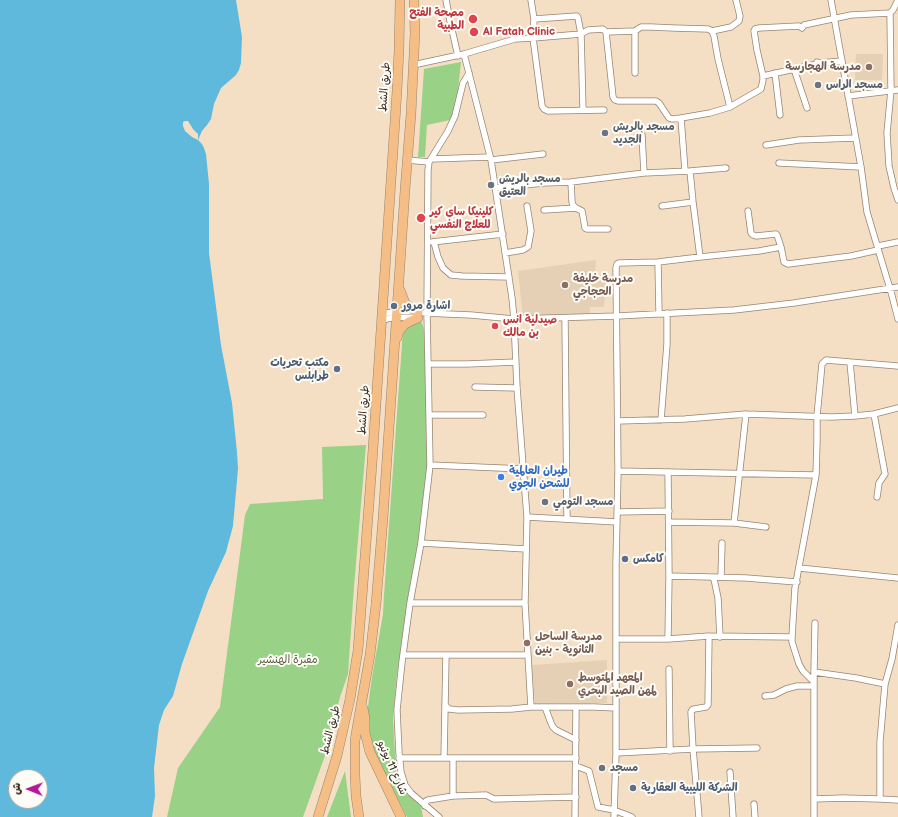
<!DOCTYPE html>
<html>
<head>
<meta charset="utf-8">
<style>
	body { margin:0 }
	#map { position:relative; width:898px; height:817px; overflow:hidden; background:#f4dfc4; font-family:"Balsamiq Sans","Playpen Sans Arabic",sans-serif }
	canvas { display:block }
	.north { position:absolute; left:8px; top:769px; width:40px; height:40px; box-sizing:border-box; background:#fdfcf7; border:1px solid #afa8a0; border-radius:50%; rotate:271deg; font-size:11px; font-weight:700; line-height:16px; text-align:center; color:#3b2a1e }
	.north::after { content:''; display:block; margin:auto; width:14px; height:18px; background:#b5179e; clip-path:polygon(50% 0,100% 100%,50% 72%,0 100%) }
</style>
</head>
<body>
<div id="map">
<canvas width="898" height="817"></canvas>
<div class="north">ش</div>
</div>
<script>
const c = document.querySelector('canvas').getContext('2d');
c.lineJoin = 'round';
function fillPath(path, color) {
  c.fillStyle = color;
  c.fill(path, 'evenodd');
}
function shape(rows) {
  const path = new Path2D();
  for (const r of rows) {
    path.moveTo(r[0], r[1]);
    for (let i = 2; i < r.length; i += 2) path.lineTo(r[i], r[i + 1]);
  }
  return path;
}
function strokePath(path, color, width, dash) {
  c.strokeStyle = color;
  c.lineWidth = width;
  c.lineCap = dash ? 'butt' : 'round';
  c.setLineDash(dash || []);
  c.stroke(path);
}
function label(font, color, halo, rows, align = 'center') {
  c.font = font + ' "Balsamiq Sans","Playpen Sans Arabic",sans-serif';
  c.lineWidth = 4;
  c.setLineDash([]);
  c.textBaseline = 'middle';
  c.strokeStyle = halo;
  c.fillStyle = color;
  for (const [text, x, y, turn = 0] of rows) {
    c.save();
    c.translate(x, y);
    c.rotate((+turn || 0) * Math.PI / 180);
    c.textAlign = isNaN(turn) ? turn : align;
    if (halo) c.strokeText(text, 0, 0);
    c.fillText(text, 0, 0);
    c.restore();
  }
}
fillPath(shape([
	[856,54,883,54,882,80,855,80],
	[596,260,595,277,610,278,610,293,595,292,595,295,605,295,604,307,590,307,590,314,523,318,518,271],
	[607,660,607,703,535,704,532,665]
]), '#e6d0b5');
fillPath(shape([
	[461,62,455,119,427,125,425,157,418,157,424,69],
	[415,322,421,322,423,326,425,335,427,438,427,468,412,588,405,625,397,674,393,718,396,771,400,784,412,798,421,806,423,817,407,817,406,815,374,752,368,733,367,714,372,677,383,614,384,595,403,330],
	[366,445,354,587,348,674,340,697,326,753,303,817,167,817,178,768,220,707,245,515,250,504,323,499,322,447],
	[345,771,351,817,327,817]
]), '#99d286');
fillPath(shape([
	[0,0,236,0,242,37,241,63,239,70,236,75,221,88,214,104,211,119,207,125,202,131,198,140,202,144,204,148,206,154,209,184,209,253,221,345,232,403,237,452,238,469,233,526,226,552,208,591,182,664,173,696,164,710,159,725,154,768,155,796,152,817,0,817],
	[16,777,40,777,40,801,16,801]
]), '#5fb9dd');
fillPath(shape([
	[185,121,188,121,193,129,198,134,198,140,192,137,185,131,183,126,183,122]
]), '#f4dfc4');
const minor = shape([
	[446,0,450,21,458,56],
	[531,0,534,19],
	[831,0,861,167,867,212,887,279,890,288,898,319],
	[890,13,891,90,887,133,889,166,894,188,898,200],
	[712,31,731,27,739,21,740,16,736,0],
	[606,32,613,97,615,100,618,101,656,101,659,103,669,118,672,119,681,118],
	[464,54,515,39,533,38,542,106,544,109,548,111,604,110],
	[413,65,464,54,491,160,512,298,514,319,517,388,527,517,525,603,531,707,594,707,616,708],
	[794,69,807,108],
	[469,73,463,83,455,116,448,131,429,162,428,170,427,313,430,465,421,543,526,549],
	[635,73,635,31],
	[775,73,780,115],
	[763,76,757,50,754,31,755,29,759,28,799,26,802,28,804,25,851,15,890,13,893,10,898,0],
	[848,96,898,90],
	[583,110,581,34,533,38,534,19,577,16,578,18,581,34,588,30,603,29,606,32,635,31,641,27,651,27,673,28,708,29,712,31,714,36,718,59,730,107],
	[642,135,644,173],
	[766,145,799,140,855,138],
	[431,159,490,157],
	[407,160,429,162],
	[491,160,543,154],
	[779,163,861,167],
	[685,171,681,118,710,113,730,107,761,89,763,80,763,76,817,64,817,62,820,63,842,61],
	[690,171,726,168],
	[571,182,572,202,573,205,576,208,582,211,585,228,587,229,608,229],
	[495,188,544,183,571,182,644,173,690,171,693,202,700,257,658,262,619,263,617,264,616,268,618,471,616,563,616,753,614,817],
	[662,206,693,202],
	[544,210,576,208],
	[432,242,503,234],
	[434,242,438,257,443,268,451,275,462,276,509,277],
	[878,246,898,242],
	[781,247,784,262,788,264,851,256,878,250],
	[505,253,523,250,528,247,531,231,527,206],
	[700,257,759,251,781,247,777,235,776,234,756,236,753,235,751,233,748,211],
	[658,262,659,313],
	[424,313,471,315,514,319,617,316,734,310,794,303,898,287],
	[382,314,397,311,414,312],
	[565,318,567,519],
	[382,320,396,317,415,318],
	[850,362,855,416],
	[428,364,467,364,516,362],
	[475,387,517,388],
	[874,414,885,474,879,483,877,497],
	[429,415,483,415],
	[661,420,667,344,667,313],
	[618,421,685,419,746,414,832,417,855,416,874,414,898,408],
	[430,465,524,469],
	[618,471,816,475],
	[668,472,669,576,711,577,714,579,718,598,720,637],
	[617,512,669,511],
	[527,517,617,522],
	[669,522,734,523,746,414],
	[734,523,766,527],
	[421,543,410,603,402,662,397,710,399,753,401,772,405,785,411,793,439,817],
	[799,568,898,578],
	[711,577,746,578,797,582],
	[721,577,722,543],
	[410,603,525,603],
	[616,639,668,639,709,636,792,637],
	[668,639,669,576],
	[404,655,528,655],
	[669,669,670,751],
	[814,672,856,678,885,684],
	[814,682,803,671,799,664,792,642,792,637,795,588,816,475,817,441,817,416,822,364,826,360,898,366],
	[765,696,774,695,786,689,797,686,814,686],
	[445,705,449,709,458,710,512,709,531,707],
	[545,707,551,723,553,727,556,730,576,740],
	[616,753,693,749,757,748],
	[399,758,576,758],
	[444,758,446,655],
	[453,758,453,796],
	[576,766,589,771,598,807,614,810,632,817],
	[730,772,733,817],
	[814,799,843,798,880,799,880,742,885,684,892,659,898,625],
	[880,799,898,800],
	[754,804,755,817],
	[425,806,426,801,428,800,453,796,486,795,494,799,576,797],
	[575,817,576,707],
	[699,817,693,749,691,712,692,710,694,709,706,707,708,705,709,636],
	[814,817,814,672,815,623]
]);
const trunk = shape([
	[400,290,405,303,413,310,418,312],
	[397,338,399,331,404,325,409,322,418,318],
	[363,708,365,719,365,733,370,752,401,817],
	[318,817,337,756,350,699,358,650,372,464,397,91,399,50,400,0],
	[359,817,356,796,355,775,355,741,357,728,370,655,376,604,383,518,405,190,411,114,415,33,414,0]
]);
strokePath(minor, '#988471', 7);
strokePath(trunk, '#988471', 10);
strokePath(minor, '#fff', 5.5);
strokePath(trunk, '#f6be87', 9);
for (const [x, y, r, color] of [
	[473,19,5,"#e0444e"],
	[474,32,5,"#e0444e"],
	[869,67,4,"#8d6e63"],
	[818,85,4,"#6b7280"],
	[605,133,4,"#6b7280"],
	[491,185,4,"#6b7280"],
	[421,218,5,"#e0444e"],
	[565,285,4,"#8d6e63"],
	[394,306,4,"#5c6f8a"],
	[495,326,4,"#e0444e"],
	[337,369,4,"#5c6f8a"],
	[501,477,4,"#3f7fe0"],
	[545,502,4,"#6b7280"],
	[625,559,4,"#5c6f8a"],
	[527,643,4,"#8d6e63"],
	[570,684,4,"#8d6e63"],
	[602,768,4,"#6b7280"],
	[633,788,4,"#5c6f8a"]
]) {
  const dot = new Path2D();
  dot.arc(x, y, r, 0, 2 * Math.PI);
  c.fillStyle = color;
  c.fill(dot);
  strokePath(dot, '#fdfcf7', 1.5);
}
label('bold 11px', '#be3a42', '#fdfcf7', [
	["مصحة الفتح",464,13,"right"],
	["الطبية",464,26,"right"],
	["Al Fatah Clinic",483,32],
	["كلينيكا ساي كير",430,212],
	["للعلاج النفسي",430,225],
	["صيدلية انس",503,320],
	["بن مالك",503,333]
], 'left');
label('bold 11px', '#785e54', '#fdfcf7', [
	["مدرسة الهجارسة",861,67,"right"],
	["مدرسة خليفة",573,279],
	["الحجاجي",573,292],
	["مدرسة الساحل",535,637],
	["الثانوية - بنين",535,650],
	["المعهد المتوسط",578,678],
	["لمهن الصيد البحري",578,691]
], 'left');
label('bold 11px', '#5b616d', '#fdfcf7', [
	["مسجد الراس",826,85],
	["مسجد بالريش",613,127],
	["الجديد",613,140],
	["مسجد بالريش",499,179],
	["العتيق",499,192],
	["مسجد التومي",553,502],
	["مسجد",610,768]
], 'left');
label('11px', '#3b2a1e', '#fdfcf7', [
	["طريق الشط",385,87,-86],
	["طريق الشط",364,410,-86],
	["طريق الشط",331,730,-76],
	["شارع 11 يونيو",392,768,66]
]);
label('bold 11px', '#4e5e75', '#fdfcf7', [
	["اشارة مرور",402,306],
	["مكتب تحريات",329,363,"right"],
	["طرابلس",329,376,"right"],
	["كامكس",633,559],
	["الشركة الليبية العقارية",641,788]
], 'left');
label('bold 11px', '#366cbe', '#fdfcf7', [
	["طيران العالمية",509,471],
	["للشحن الجوي",509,484]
], 'left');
label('11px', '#575c3d', '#fdfcf7', [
	["مقبرة الهنشير",288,660]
]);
</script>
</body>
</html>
